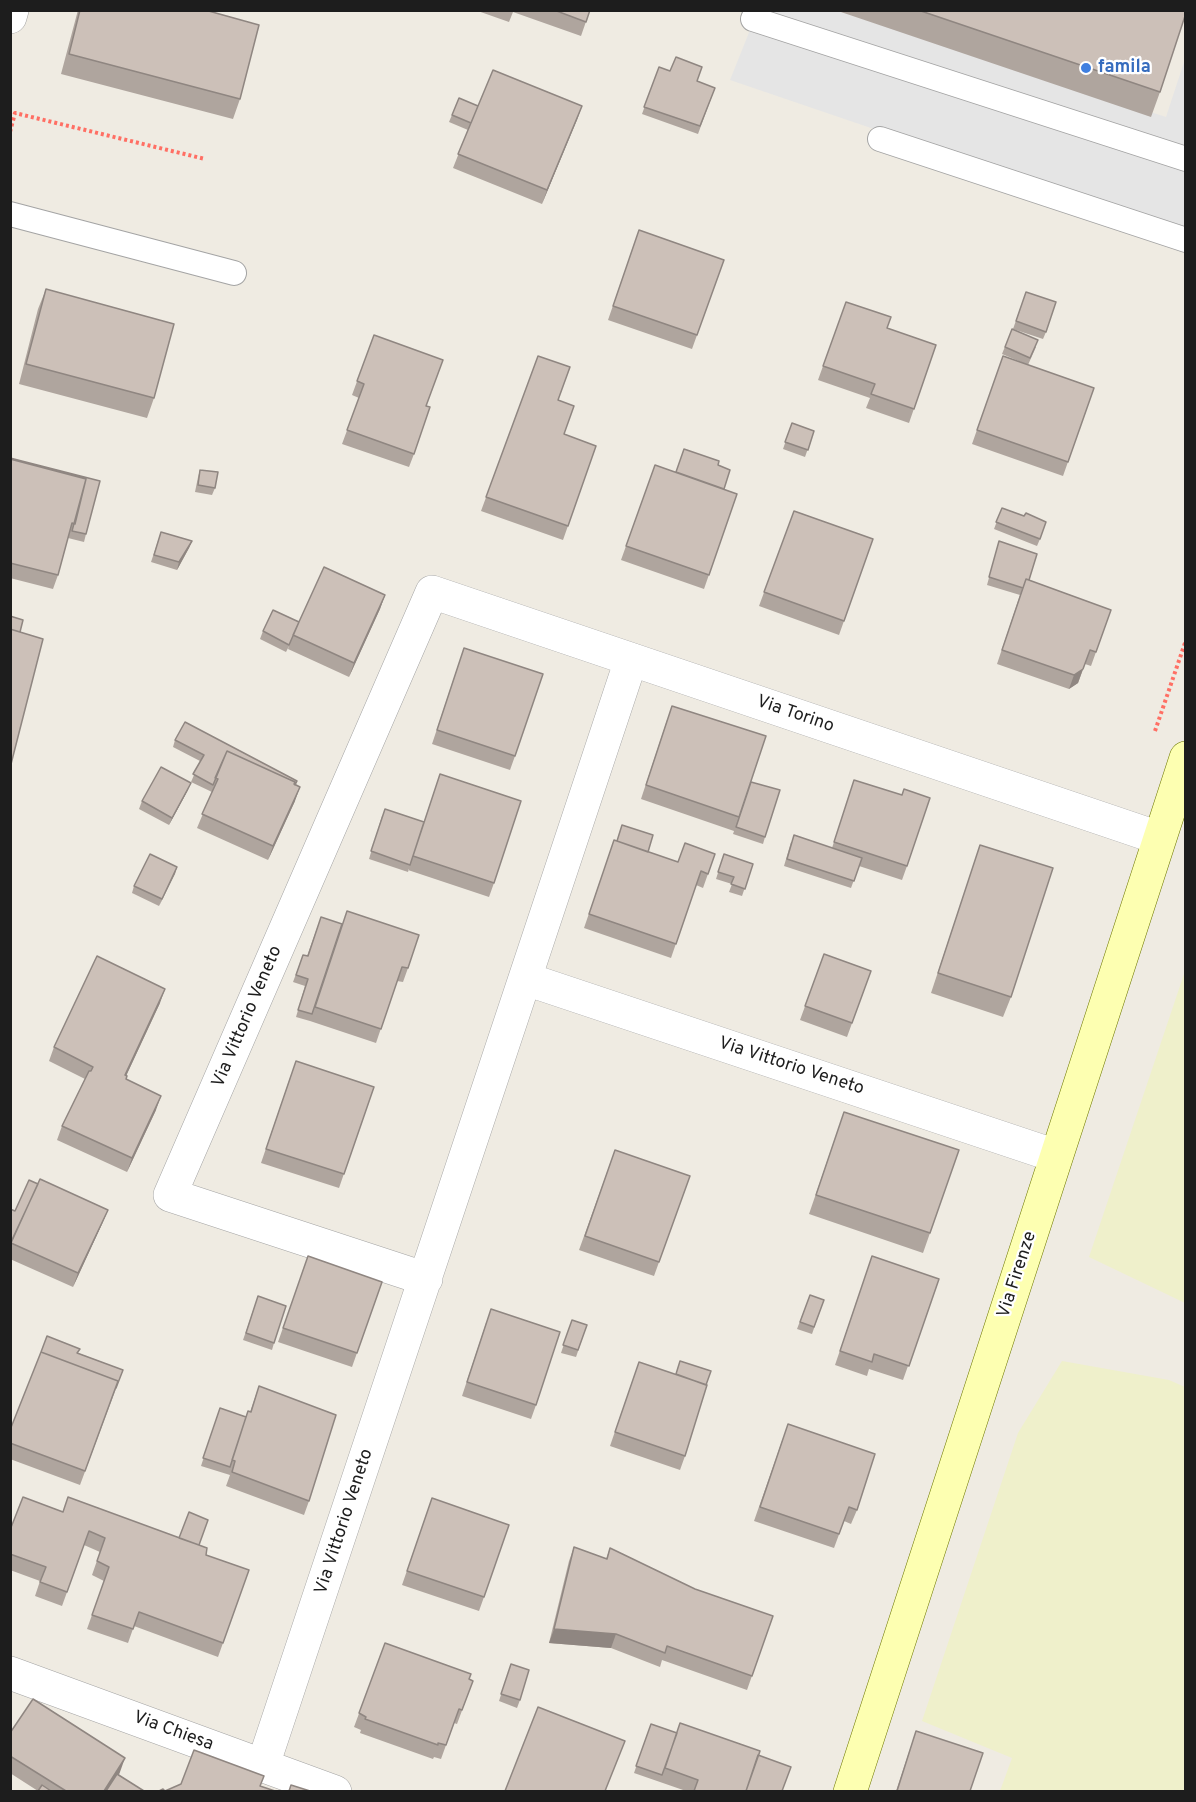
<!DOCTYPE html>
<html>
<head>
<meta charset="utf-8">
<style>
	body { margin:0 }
	#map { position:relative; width:1196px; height:1802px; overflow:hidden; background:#efebe2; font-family:Overpass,sans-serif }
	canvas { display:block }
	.frame { position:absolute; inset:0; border:12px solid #1d1d1d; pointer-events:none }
</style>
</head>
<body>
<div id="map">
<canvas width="1196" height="1802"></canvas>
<div class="frame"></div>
</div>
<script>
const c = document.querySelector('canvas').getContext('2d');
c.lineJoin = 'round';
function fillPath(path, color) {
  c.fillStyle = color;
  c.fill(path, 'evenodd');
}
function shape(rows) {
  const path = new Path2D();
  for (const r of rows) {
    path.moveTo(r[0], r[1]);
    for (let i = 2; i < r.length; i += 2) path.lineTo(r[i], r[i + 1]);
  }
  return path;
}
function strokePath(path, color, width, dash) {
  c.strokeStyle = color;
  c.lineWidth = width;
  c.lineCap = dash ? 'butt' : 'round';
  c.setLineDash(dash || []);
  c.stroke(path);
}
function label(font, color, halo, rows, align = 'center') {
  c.font = font + ' Overpass,sans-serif';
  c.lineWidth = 4.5;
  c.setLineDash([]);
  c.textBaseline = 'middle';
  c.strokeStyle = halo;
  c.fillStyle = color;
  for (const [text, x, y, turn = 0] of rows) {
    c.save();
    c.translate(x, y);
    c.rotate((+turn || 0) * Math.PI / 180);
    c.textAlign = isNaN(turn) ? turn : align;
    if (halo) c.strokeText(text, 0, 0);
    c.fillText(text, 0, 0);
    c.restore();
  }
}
fillPath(shape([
	[1185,971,1186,1303,1185,1303,1089,1257],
	[1062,1361,1169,1380,1185,1387,1185,1791,1000,1791,1012,1758,922,1721,1018,1433]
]), '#eff0cb');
fillPath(shape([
	[758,10,838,11,1166,117,1185,59,1185,235,730,80]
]), '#e5e5e5');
const service = shape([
	[757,10,753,19,1186,159],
	[880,139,1186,240],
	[10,214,234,273]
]);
const minor = shape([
	[10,17,12,10],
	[526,979,1056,1156],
	[426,1279,170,1195,432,592,1159,838],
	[10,1673,335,1792],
	[263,1765,631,660]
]);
const secondary = shape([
	[850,1792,1186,758]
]);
strokePath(service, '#a4a4a4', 26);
strokePath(minor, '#a4a4a4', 34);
strokePath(secondary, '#6f7900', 34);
strokePath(shape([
	[10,132,15,113,205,159],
	[1155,731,1186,640]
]), '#ff6f64', 4, [3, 3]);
strokePath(service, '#fff', 24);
strokePath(minor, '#fff', 33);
strokePath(secondary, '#fdffb1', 33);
fillPath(shape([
	[78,10,205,10,240,99,233,119,61,74],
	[475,10,590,10,581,36,513,12,509,22],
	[835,10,1185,10,1160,92,1151,117],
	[659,67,715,88,698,134,642,114],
	[459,98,478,106,582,106,542,204,453,168,468,130,449,122],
	[639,230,724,260,692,349,608,320],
	[46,289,154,398,147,418,19,384,38,309],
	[1026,292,1046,332,1043,339,1013,329],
	[846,302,887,328,936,345,909,423,866,408,870,398,818,380],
	[1012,329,1036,347,1028,365,1002,354],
	[374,335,414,454,409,467,342,444,359,398,352,395],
	[538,356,558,400,564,434,596,446,563,540,481,511],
	[1003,356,1094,388,1063,476,972,444],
	[792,423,814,431,805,457,783,449],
	[10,458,86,534,84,542,68,538,58,575,53,589,10,578],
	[655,465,675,472,718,465,724,489,737,494,704,589,621,560],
	[200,470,215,488,212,495,195,492,198,477],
	[1002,508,1040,539,1037,546,994,529],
	[794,511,873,539,839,635,759,606],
	[161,532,192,541,189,548,177,570,151,562],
	[999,541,1029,580,1111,610,1091,666,1085,664,1078,683,1069,689,997,664,1020,595,987,585],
	[385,595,380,609,349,677,288,649,289,646,286,652,260,639,263,631,299,622],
	[464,648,515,756,510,770,432,744],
	[667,720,751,782,765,837,763,844,733,834,736,825,734,831,641,799],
	[175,740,295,785,295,801,268,860,197,828,212,792,191,782,200,761,173,747],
	[440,774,494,883,489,897,408,870,409,869,408,872,369,859,382,816,424,822],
	[854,780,907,866,902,880,859,866,851,888,784,866,791,842,832,848],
	[188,790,169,825,139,809,142,801],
	[614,840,678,862,715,854,703,888,696,885,671,958,584,928],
	[980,845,1011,997,1003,1017,931,993],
	[724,854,753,864,742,896,729,892,732,884,716,879],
	[177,867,159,906,132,893,134,886],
	[321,917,408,968,403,982,397,981,376,1043,310,1021,296,1017,305,986,293,982,303,955,307,956],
	[824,954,871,971,847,1037,800,1020],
	[160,1003,126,1076,126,1079,156,1110,127,1172,57,1140,62,1126,85,1079,49,1061,54,1047],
	[291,1075,374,1087,339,1188,261,1163],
	[844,1112,930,1233,923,1253,809,1214],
	[615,1150,690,1176,654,1276,579,1250],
	[10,1209,15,1211,108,1210,102,1224,73,1287,10,1259],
	[308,1256,382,1282,352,1367,278,1342],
	[872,1256,939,1279,903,1380,869,1369,867,1376,835,1365],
	[810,1295,824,1300,812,1334,797,1329],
	[258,1296,274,1343,272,1350,243,1340],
	[572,1320,587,1325,576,1357,561,1353],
	[486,1323,536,1405,531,1419,462,1396],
	[78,1353,123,1370,80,1485,10,1459,10,1430],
	[676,1374,685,1456,680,1470,610,1446,634,1376],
	[259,1386,309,1501,304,1515,226,1486,230,1475,201,1466,220,1408,246,1417,250,1412],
	[783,1438,857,1510,851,1524,844,1521,834,1548,754,1521],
	[432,1498,484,1597,479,1611,402,1585],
	[62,1512,199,1545,206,1555,249,1570,218,1657,134,1626,128,1643,87,1629,104,1581,92,1575,100,1552,84,1545,62,1606,35,1596,40,1581,10,1570,10,1530],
	[574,1547,606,1559,610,1548,695,1589,773,1616,747,1690,662,1660,660,1667,611,1648,549,1643,569,1561],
	[385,1643,473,1681,457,1724,454,1723,441,1759,434,1757,433,1759,360,1733,361,1730,354,1727],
	[511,1664,520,1700,517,1708,499,1701],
	[651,1724,677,1733,758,1755,782,1791,686,1791,660,1782,660,1781,660,1782,634,1773],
	[916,1731,970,1791,896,1791],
	[10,1733,120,1772,119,1775,144,1791,38,1791,10,1773]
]), '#afa59e');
fillPath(shape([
	[582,106,577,120,542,204,547,190],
	[192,541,189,548,177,570,179,562],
	[385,595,380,609,349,677,354,663],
	[1083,669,1078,683,1069,689,1074,675],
	[191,783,188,790,169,825,172,818],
	[300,787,295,801,268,860,273,846],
	[177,867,175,874,159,906,162,899],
	[165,989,160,1003,120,1089,125,1075],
	[161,1096,156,1110,127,1172,132,1158],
	[108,1210,102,1224,73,1287,78,1273],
	[554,1629,616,1634,611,1648,549,1643],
	[125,1758,120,1772,108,1791,104,1791]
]), '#8f8681');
const building = shape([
	[80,10,205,10,259,25,240,99,69,54,80,10],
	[554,10,590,10,586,22,554,10],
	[918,10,1185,10,1185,16,1160,92,918,10],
	[676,57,702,67,697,81,715,88,700,126,644,107,659,67,670,71,676,57],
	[493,70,582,106,547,190,458,154,493,70],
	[459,98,478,106,471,123,452,115,459,98],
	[639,230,724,260,697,335,613,306,639,230],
	[46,289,174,324,154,398,26,364,46,289],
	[1026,292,1056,302,1046,332,1016,321,1026,292],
	[846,302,891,317,887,328,936,345,914,409,871,394,875,384,823,366,846,302],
	[1012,329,1038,340,1030,358,1005,347,1012,329],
	[374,335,443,360,426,406,430,407,414,454,347,430,364,384,357,381,374,335],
	[538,356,570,367,558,400,574,406,564,434,596,446,568,526,486,497,538,356],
	[1003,356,1094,388,1068,462,977,430,1003,356],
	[792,423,814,431,808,450,785,442,792,423],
	[684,449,719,461,718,465,730,470,724,489,676,472,684,449],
	[10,458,100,481,86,534,72,531,86,479,10,458],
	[10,459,86,479,75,524,72,523,58,575,10,563,10,459],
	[655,465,737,494,709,575,626,546,655,465],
	[200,470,218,472,215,488,198,485,200,470],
	[1002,508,1024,516,1026,513,1046,522,1040,539,996,522,1002,508],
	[794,511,873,539,844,621,764,592,794,511],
	[161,532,192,541,179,562,154,555,161,532],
	[999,541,1037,554,1029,580,1026,579,1023,588,989,577,999,541],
	[324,567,385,595,354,663,293,635,324,567],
	[1026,579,1111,610,1096,652,1090,650,1083,669,1074,675,1002,650,1026,579],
	[273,610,299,622,289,645,263,631,273,610],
	[10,616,23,620,20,632,10,629,10,616],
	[10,629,43,639,10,768,10,629],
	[464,648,543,674,515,756,437,730,464,648],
	[672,706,766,736,739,817,646,785,672,706],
	[185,722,297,781,295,785,295,782,227,751,213,785,193,774,204,755,175,740,185,722],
	[227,751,295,782,294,784,300,787,273,846,202,814,218,779,215,778,227,751],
	[161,767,191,783,172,818,142,801,161,767],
	[440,774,521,801,494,883,413,856,440,774],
	[854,780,902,795,904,789,930,798,907,866,834,842,854,780],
	[751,782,780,790,765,837,736,827,751,782],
	[385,809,424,822,410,865,371,851,385,809],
	[622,825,653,835,648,852,617,841,622,825],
	[794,835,862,858,854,881,787,859,794,835],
	[614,840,678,862,685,843,715,854,708,874,701,871,676,944,589,914,614,840],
	[980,845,1053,868,1011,997,938,973,980,845],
	[150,854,177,867,162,899,134,886,150,854],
	[724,854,753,864,745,889,731,884,734,877,718,872,724,854],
	[347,911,419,935,408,968,402,967,381,1029,315,1007,347,911],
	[321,917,342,924,312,1014,298,1010,308,979,296,975,303,955,308,956,321,917],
	[824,954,871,971,852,1023,805,1006,824,954],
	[97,956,165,989,125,1075,127,1076,126,1079,161,1096,132,1158,62,1126,89,1071,91,1071,93,1067,54,1047,97,956],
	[296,1061,374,1087,344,1174,266,1149,296,1061],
	[844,1112,959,1150,930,1233,816,1195,844,1112],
	[615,1150,690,1176,659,1262,585,1236,615,1150],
	[40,1179,108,1210,78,1273,11,1243,40,1179],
	[29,1180,38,1184,10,1244,10,1209,15,1211,29,1180],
	[308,1256,382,1282,357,1353,283,1328,308,1256],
	[872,1256,939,1279,909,1366,874,1354,872,1362,840,1351,872,1256],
	[810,1295,824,1300,814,1327,800,1322,810,1295],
	[258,1296,286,1306,274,1343,246,1333,258,1296],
	[491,1309,560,1332,536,1405,467,1382,491,1309],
	[572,1320,587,1325,578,1350,563,1345,572,1320],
	[47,1336,80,1349,77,1353,123,1370,116,1388,118,1381,41,1352,47,1336],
	[41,1352,118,1381,85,1471,10,1443,10,1430,41,1352],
	[680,1361,711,1371,706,1385,676,1374,680,1361],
	[639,1362,707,1385,685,1456,615,1432,639,1362],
	[259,1386,336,1415,309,1501,232,1472,235,1461,232,1460,248,1411,251,1412,259,1386],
	[220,1408,246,1417,230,1467,203,1458,220,1408],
	[788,1424,875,1454,857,1510,849,1507,839,1534,760,1507,788,1424],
	[23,1497,63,1512,68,1497,207,1548,206,1555,249,1570,223,1643,139,1612,133,1629,92,1615,109,1567,97,1561,105,1538,89,1531,67,1592,40,1582,46,1567,10,1554,10,1530,23,1497],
	[432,1498,509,1525,484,1597,407,1571,432,1498],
	[189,1512,208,1520,199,1545,179,1538,189,1512],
	[574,1547,607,1559,610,1548,695,1589,773,1616,752,1676,667,1646,665,1653,616,1634,554,1629,574,1547],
	[385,1643,471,1674,469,1679,473,1681,462,1710,459,1709,446,1745,438,1743,438,1745,365,1719,366,1717,359,1713,385,1643],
	[511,1664,529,1670,520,1700,501,1694,511,1664],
	[33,1699,125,1758,104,1791,66,1791,10,1756,10,1733,33,1699],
	[538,1707,625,1741,605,1791,505,1791,538,1707],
	[680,1723,760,1751,746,1791,694,1791,698,1780,665,1768,680,1723],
	[651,1724,677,1733,662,1775,636,1766,651,1724],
	[916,1731,983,1753,970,1791,897,1791,916,1731],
	[194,1750,264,1776,260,1786,275,1791,159,1791,163,1789,165,1791,181,1784,194,1750],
	[758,1755,791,1767,782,1791,746,1791,758,1755],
	[117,1774,144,1791,106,1791,117,1774],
	[42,1785,51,1791,38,1791,42,1785],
	[291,1785,310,1791,289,1791,291,1785]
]);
fillPath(building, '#ccc0b8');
strokePath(building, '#8f8681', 1.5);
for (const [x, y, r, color] of [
	[1086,68,6,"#3f7fe0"]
]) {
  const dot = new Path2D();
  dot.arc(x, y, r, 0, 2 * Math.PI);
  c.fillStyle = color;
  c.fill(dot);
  strokePath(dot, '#fff', 2);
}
label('bold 18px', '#366cbe', '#fff', [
	["famila",1098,68]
], 'left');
label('18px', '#1d1d1d', '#fff', [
	["Via Torino",795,715,19],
	["Via Vittorio Veneto",248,1017,-67],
	["Via Vittorio Veneto",791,1067,18],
	["Via Firenze",1018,1275,-72],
	["Via Vittorio Veneto",345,1522,-72],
	["Via Chiesa",173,1732,20]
]);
</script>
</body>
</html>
